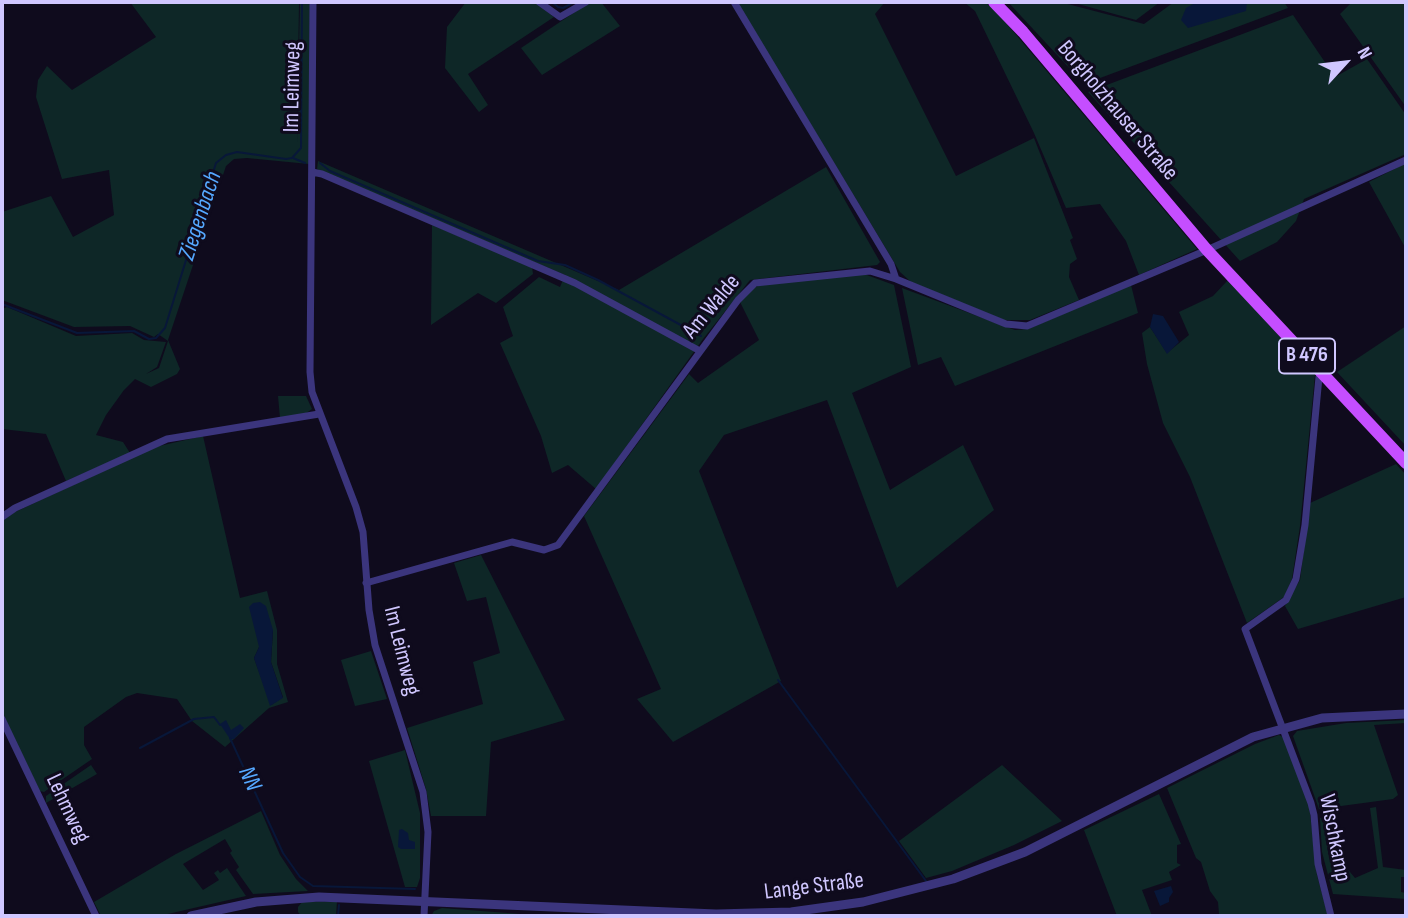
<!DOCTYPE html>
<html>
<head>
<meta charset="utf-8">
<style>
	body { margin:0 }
	#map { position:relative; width:1408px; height:918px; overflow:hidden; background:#0f0b1d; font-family:"Sofia Sans Condensed",sans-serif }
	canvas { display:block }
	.frame { position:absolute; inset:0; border:4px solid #d0c7ff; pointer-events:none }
	.north { position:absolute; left:1310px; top:28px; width:70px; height:70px; -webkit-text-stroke:5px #0f0b1d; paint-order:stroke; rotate:63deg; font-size:19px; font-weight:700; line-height:28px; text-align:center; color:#d0c7ff }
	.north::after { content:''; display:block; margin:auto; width:24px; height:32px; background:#d0c7ff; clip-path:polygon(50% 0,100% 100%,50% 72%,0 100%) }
</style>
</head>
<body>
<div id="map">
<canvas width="1408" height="918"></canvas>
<div class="frame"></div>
<div class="north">N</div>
</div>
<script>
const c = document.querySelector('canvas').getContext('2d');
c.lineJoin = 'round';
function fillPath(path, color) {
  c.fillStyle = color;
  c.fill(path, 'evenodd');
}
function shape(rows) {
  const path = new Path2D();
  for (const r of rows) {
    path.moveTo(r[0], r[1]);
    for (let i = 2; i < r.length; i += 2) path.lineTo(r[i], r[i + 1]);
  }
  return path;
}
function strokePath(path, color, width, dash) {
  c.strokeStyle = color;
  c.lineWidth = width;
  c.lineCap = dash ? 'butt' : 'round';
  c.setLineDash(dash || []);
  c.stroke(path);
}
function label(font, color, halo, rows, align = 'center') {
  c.font = font + ' "Sofia Sans Condensed",sans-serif';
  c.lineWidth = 6;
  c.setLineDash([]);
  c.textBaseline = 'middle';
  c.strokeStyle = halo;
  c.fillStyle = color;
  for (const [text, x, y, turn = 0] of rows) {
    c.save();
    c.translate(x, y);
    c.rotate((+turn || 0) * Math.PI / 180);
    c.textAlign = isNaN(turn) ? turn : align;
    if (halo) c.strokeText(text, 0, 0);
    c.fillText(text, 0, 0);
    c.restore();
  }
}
fillPath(shape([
	[130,2,299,2,297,145,300,2,310,2,309,164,247,158,234,159,226,166,168,340,180,369,177,374,151,387,135,379,124,390,106,415,96,435,123,442,130,453,66,481,46,434,2,429,2,309,7,307,76,336,132,333,144,340,166,342,157,367,146,374,159,368,168,341,158,334,154,337,130,326,74,327,2,300,2,212,51,196,73,237,114,215,109,170,62,179,36,97,38,80,47,66,72,90,156,37],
	[466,2,534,2,554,17,468,74,488,105,479,112,445,68,447,27],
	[590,2,601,2,620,26,542,75,521,48],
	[737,2,885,2,875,14,956,176,1034,138,1073,238,1070,240,1077,259,1070,264,1069,277,1079,300,1030,320,1004,320,911,282,900,272],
	[964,2,985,2,996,11,1197,249,1139,275,1126,241,1100,204,1066,208,1034,133,975,11],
	[1008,2,1060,2,1144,24,1174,2,1284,2,1288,8,1084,84],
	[1071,2,1160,2,1136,20],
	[1352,2,1406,2,1406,107,1340,14],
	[1293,15,1335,77,1367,59,1406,115,1406,154,1304,199,1296,221,1277,242,1240,261,1088,92],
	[318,161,619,290,826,167,880,262,877,265,750,280,703,339,596,489,568,465,552,473,541,436,500,343,513,336,503,307,539,277,560,287,565,275,317,169],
	[1406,163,1406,249,1369,182],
	[432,225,532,267,533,274,496,303,478,293,431,325],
	[864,274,894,285,911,367,852,393,890,490,963,445,994,510,897,588,827,400,724,435,699,471,781,681,673,742,637,699,661,689,584,516,689,374,698,383,759,340,740,302,751,289,763,284],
	[1228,280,1315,375,1300,526,1292,579,1284,597,1247,623,1190,477,1163,423,1147,364,1142,333,1150,327,1167,353,1189,335,1179,312,1213,296],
	[1131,285,1138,313,955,386,941,357,918,365,902,288,1015,330,1028,329],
	[1406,326,1406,446,1337,372],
	[278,396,306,396,312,409,305,414,280,418],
	[203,436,240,598,267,591,277,630,277,664,288,702,269,708,225,747,192,721,177,699,137,693,126,697,84,727,84,745,92,759,44,792,40,791,2,713,2,521,15,512,155,447],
	[273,630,271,662,283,697,271,705,254,658,259,647],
	[1396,464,1406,475,1406,597,1298,629,1285,606,1300,580,1310,503],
	[481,555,565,720,491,742,486,816,431,816,426,789,407,728,483,704,473,662,500,653,486,597,467,601,454,563],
	[371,651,387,699,355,706,341,660],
	[1406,720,1406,723,1374,725,1398,795,1393,799,1319,809,1293,736,1297,731,1346,723],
	[1279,735,1285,738,1309,804,1317,875,1328,916,1216,916,1219,914,1218,902,1210,891,1201,862,1196,858,1167,788,1255,744],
	[405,750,420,813,420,878,417,887,405,887,369,761],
	[91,765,97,774,46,803,46,796],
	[1002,765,1062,821,1014,845,952,871,926,878,899,841],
	[1159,794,1181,844,1177,845,1177,863,1181,865,1169,872,1172,880,1142,890,1152,916,1117,916,1084,830],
	[1376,807,1383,867,1406,870,1406,877,1401,877,1401,892,1406,893,1406,899,1333,894,1322,852,1320,818,1324,818,1329,847,1355,878,1378,868,1370,808],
	[261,811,280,855,296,879,308,891,253,894,236,870,239,867,230,853,232,851,225,839,183,864,203,890,219,880,214,873,218,870,220,873,227,868,246,896,159,916,101,916,94,902,176,854],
	[337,901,336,916,301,916,298,912,298,907,302,902],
	[442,908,547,916,431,916,434,911]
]), '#0e2727');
fillPath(shape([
	[1197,2,1247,2,1246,11,1188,28,1181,20,1186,8],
	[1153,314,1163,316,1179,342,1167,354,1150,327],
	[260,602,266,606,273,630,271,662,283,698,270,706,254,658,259,647,249,607,253,603],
	[226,720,231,730,240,724,244,728,234,739,230,739,220,724],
	[402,829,408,833,409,840,415,842,415,849,401,849,398,847,399,830],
	[1171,886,1173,892,1169,898,1169,902,1160,906,1154,891]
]), '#081739');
strokePath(shape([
	[552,2,558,7,563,8,574,2],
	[293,158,305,163],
	[320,163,330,171,538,261,565,265,598,280,701,336],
	[2,304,77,333,134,331,149,339,156,338,165,328,216,163,226,155,237,152,286,159,292,158,301,148,302,2],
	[778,680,926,881],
	[230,738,283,853,300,877,313,886,415,889],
	[140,748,194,719,214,717,220,725],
	[338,916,339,905]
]), '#081739', 2);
strokePath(shape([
	[313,2,310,372,312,392,356,507,363,532,369,610,375,645,423,792,428,832,424,916],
	[539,2,560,17,586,2],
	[734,2,891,264,896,279],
	[312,172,322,174,575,283,700,351],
	[1323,374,1319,377,1305,525,1296,579,1286,600,1245,629,1311,803,1314,815,1318,864,1331,916],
	[2,517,15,508,167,439,319,414],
	[366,583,512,542,544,550,558,545,738,300,755,283,870,271,896,279,1006,324,1027,326,1207,250,1406,160],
	[2,719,96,916]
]), '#3b357d', 7);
strokePath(shape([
	[191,916,256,902,319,897,716,914,791,912,863,902,953,879,1025,852,1253,737,1322,718,1406,714]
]), '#3b357d', 9);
strokePath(shape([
	[994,2,1023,32,1207,250,1406,463]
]), '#c54eff', 12);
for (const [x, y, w] of [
	[1307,356,56]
]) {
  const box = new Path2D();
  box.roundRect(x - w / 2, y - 17.5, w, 35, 5);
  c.fillStyle = '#0f0b1d';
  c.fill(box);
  strokePath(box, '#d0c7ff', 2);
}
label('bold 21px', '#d0c7ff', null, [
	["B 476",1307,356]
]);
label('23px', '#d0c7ff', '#0f0b1d', [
	["Im Leimweg",293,87,-89],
	["Borgholzhauser Straße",1117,111,50],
	["Am Walde",712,307,-50],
	["Im Leimweg",401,651,76],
	["Lehmweg",67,809,65],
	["Wischkamp",1334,838,79],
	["Lange Straße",814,887,-7]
]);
label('italic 24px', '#55a8ff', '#0f0b1d', [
	["Ziegenbach",201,216,-72],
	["NN",249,779,65]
]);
</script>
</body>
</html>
